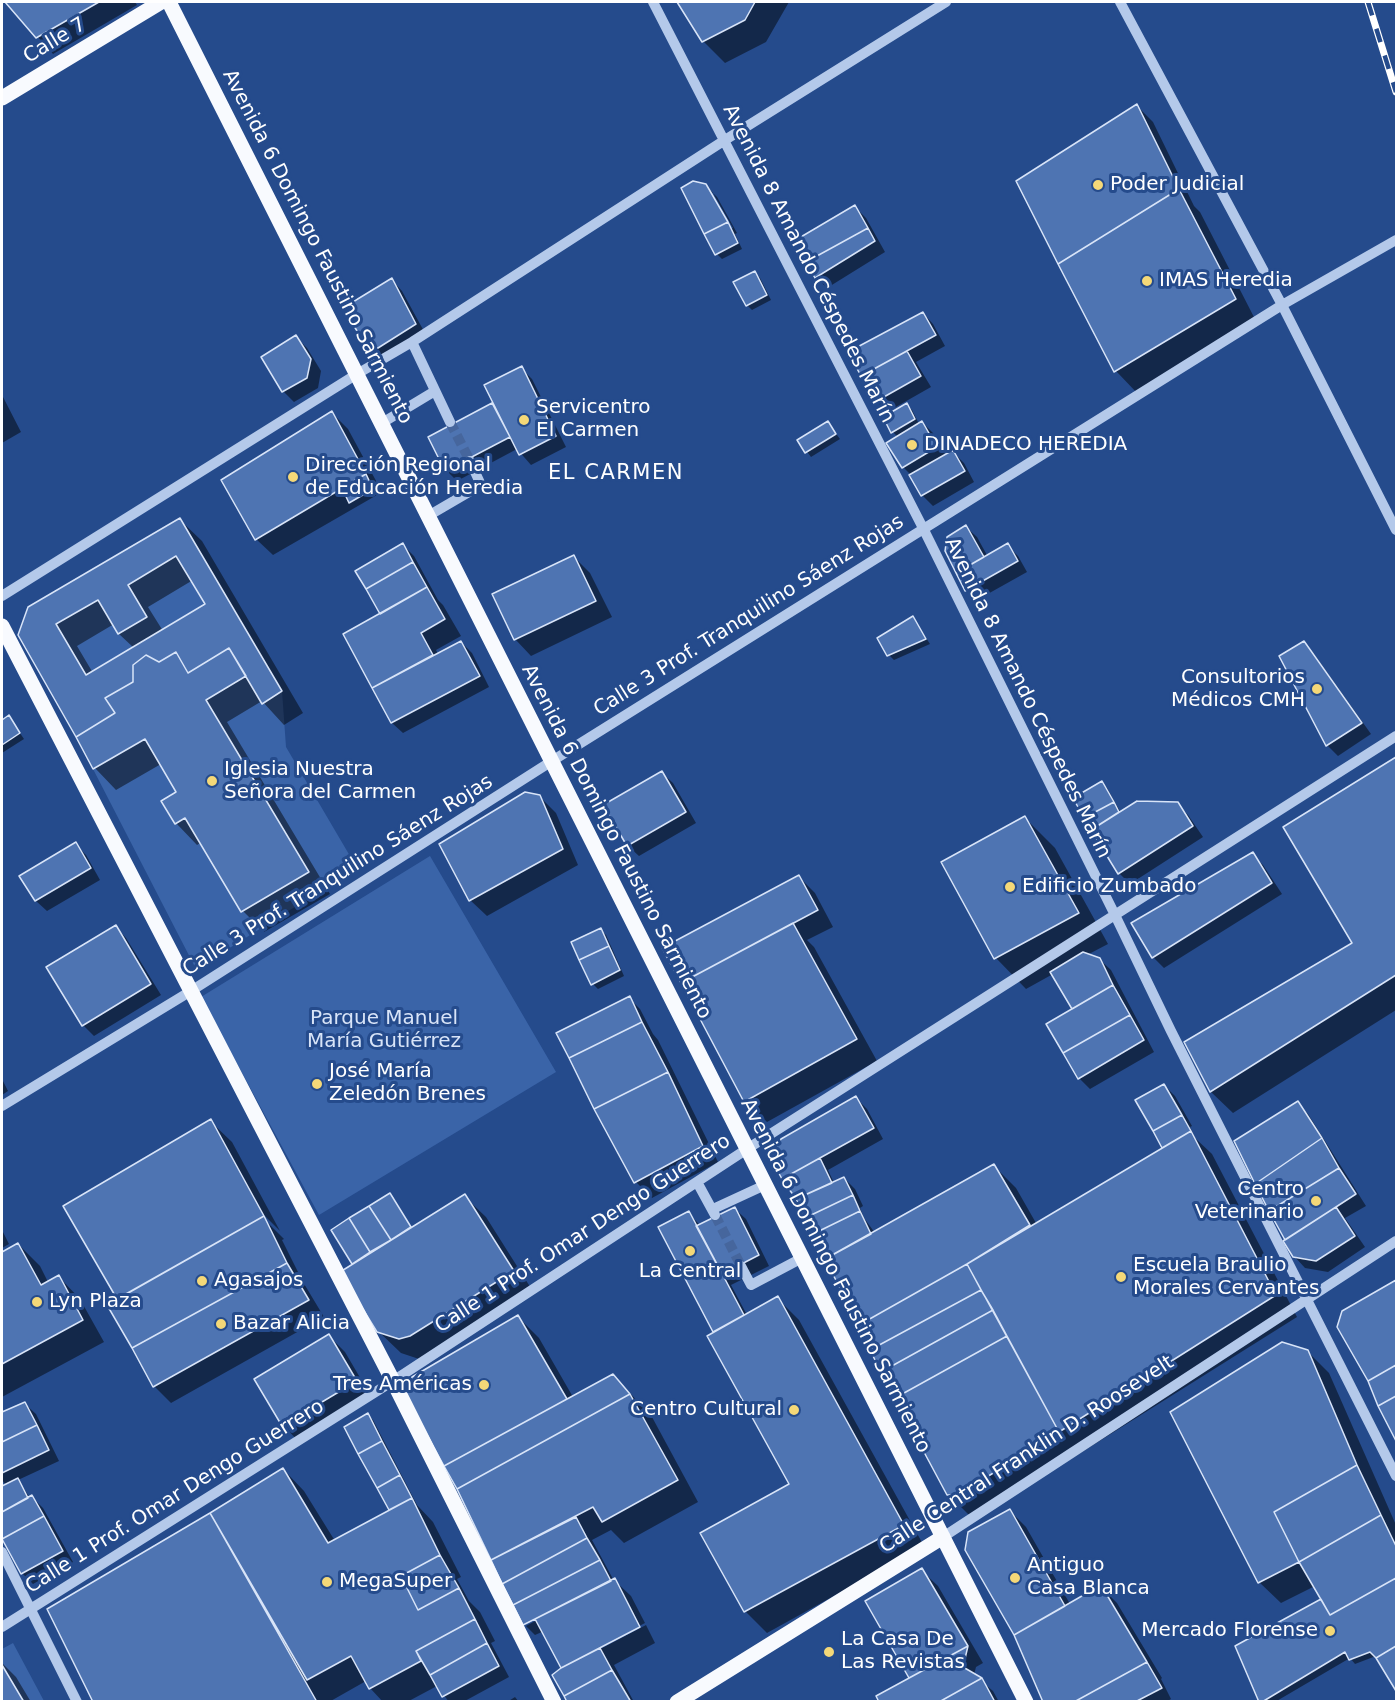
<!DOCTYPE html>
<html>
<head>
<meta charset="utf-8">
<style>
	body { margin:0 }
	#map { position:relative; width:1398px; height:1703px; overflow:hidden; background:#254b8c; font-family:"DejaVu Sans",sans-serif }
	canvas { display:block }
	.frame { position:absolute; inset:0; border:3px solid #fff; pointer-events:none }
</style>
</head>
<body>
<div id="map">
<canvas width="1398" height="1703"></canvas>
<div class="frame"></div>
</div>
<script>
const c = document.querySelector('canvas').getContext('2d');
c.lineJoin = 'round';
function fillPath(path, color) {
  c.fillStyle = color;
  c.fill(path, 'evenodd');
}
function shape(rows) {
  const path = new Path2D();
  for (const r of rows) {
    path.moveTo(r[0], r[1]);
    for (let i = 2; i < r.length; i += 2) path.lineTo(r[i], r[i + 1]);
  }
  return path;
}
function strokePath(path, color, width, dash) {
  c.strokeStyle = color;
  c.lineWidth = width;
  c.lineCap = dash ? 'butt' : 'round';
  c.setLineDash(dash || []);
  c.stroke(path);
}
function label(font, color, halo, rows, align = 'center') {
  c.font = font + ' "DejaVu Sans",sans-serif';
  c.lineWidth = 6;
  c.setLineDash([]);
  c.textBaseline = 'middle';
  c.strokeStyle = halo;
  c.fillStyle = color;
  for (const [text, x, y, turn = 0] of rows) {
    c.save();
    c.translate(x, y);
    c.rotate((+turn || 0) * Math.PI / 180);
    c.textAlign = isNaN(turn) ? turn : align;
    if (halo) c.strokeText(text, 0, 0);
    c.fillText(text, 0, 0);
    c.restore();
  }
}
fillPath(shape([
	[176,556,205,604,86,675,56,624,98,600,119,634,147,617,128,585],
	[246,676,262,704,282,691,286,747,357,868,196,969,93,769,145,739,176,792,161,802,175,824,185,818,309,872,206,700],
	[430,856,556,1072,319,1215,201,997],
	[13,1643,44,1701,24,1701,2,1665,2,1649]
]), '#3a64a8');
fillPath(shape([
	[7,2,135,2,137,5,53,54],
	[679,2,789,2,766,42,725,63,703,41],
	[1137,106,1153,122,1194,206,1200,212,1256,321,1137,393,1116,371,1059,263],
	[705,185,717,197,737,233,735,234,742,249,722,259,717,254,683,188],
	[709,193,713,193,733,228,730,230],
	[855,207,866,218,885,252,827,288,816,277],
	[755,273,760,278,771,300,752,310,747,305],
	[392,280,402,291,426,335,389,358,377,354,366,343],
	[923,313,933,324,945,346,916,362,931,387,887,412,876,401,850,353],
	[296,337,307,348,321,371,318,388,294,402,284,392,263,357],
	[521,368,532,379,566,447,531,465,517,449,457,481,446,470,430,438,494,404],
	[2,395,21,432,2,443],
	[907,405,912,410,919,424,922,422,933,433,946,456,953,452,964,463,974,482,933,506,922,495,911,475,903,467,898,437,893,432],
	[332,413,348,429,381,490,377,493,377,495,273,555,256,539],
	[828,423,840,439,811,457,799,441],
	[180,520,202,541,303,713,284,725,262,701,227,722,330,894,264,932,243,911,202,842,197,845,176,823,178,792,161,764,116,790,95,768,20,634],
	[193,580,207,604,163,631,148,607],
	[114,624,119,634,134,648,93,673,77,646],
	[966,527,977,537,988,557,1007,545,1018,556,1027,572,977,600,966,590],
	[403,545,414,556,438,600,443,605,461,636,436,650,438,654,461,642,472,653,489,687,403,733,392,723,345,635,381,615],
	[573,556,590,573,612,617,531,656,515,639],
	[913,618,930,644,894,660,889,655],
	[1304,643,1314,654,1371,734,1338,756,1327,745],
	[9,717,24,739,2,753,2,722],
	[1396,759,1396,1010,1233,1113,1211,1092,1186,1043,1354,944,1285,827],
	[662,773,673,783,696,823,639,856,628,846,605,806],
	[1102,783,1107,788,1121,813,1177,804,1188,815,1203,837,1130,884,1119,873,1092,829],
	[539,796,556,813,578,865,487,916,470,900],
	[1025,818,1055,848,1108,944,1087,955,1099,959,1111,970,1154,1052,1090,1089,1079,1078,1048,1025,1074,1009,1053,974,1026,989,996,958,943,863],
	[75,844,86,855,100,880,47,911,36,901,21,876],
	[1252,854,1263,865,1282,894,1164,968,1153,957],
	[798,876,815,893,833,927,807,940,814,947,877,1061,767,1122,746,1101],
	[116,927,126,938,161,995,94,1036,83,1025],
	[601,930,606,935,624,976,598,989,593,984],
	[629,998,640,1009,653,1034,658,1040,718,1162,652,1198,636,1182],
	[2,1079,8,1091,2,1095],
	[1164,1085,1175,1096,1192,1126,1190,1127,1195,1138,1212,1154,1297,1317,980,1516,970,1516,948,1494,798,1199,772,1157,856,1098,867,1109,883,1139,828,1170,834,1183,844,1178,855,1189,863,1206,860,1208,864,1218,875,1233,994,1166,1016,1188,1036,1223,1165,1148],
	[1297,1103,1308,1114,1366,1206,1345,1218,1365,1247,1328,1272,1305,1268,1294,1256],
	[210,1121,232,1142,280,1231,262,1213,262,1217,284,1239,282,1240,303,1282,324,1317,171,1403,154,1386,119,1298],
	[389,1195,412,1228,464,1196,486,1217,534,1293,422,1360,401,1353,378,1331,353,1263],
	[735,1209,746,1219,769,1266,731,1285,747,1315,777,1298,799,1320,924,1546,767,1633,745,1611,702,1534,791,1484,714,1331,688,1213,700,1225],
	[2,1230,9,1244,2,1248],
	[18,1244,40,1266,48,1282,59,1277,80,1299,104,1342,2,1397,2,1253],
	[1396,1282,1396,1437,1380,1405,1343,1312],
	[518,1317,539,1338,573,1397,612,1376,629,1392,652,1417,698,1502,624,1543,611,1530,592,1540,613,1579,631,1596,645,1623,566,1664,566,1667,646,1625,655,1643,614,1665,634,1702,568,1702,563,1668,544,1631,535,1635,526,1626,537,1620,492,1560,458,1488,407,1394],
	[329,1336,345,1352,372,1398,299,1442,283,1425],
	[1307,1351,1329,1373,1396,1525,1396,1688,1376,1656,1355,1664,1350,1658,1275,1702,1261,1702,1325,1606,1315,1586,1281,1603,1259,1582],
	[25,1404,36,1414,59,1461,18,1480,30,1498,32,1497,43,1508,73,1562,33,1584,22,1573,2,1535,2,1488,6,1485,2,1480,2,1414],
	[368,1415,373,1420,417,1505,433,1522,461,1577,457,1579,469,1601,480,1612,495,1641,491,1643,509,1677,463,1702,449,1702,437,1686,407,1702,383,1702,370,1688,366,1681,329,1702,94,1702,49,1610,283,1469,304,1491,335,1541,392,1511],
	[1010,1511,1026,1527,1070,1604,1101,1587,1117,1603,1162,1678,1161,1679,1171,1699,1166,1702,1044,1702],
	[921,1570,938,1586,983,1663,976,1667,974,1675,993,1691,999,1702,881,1702,911,1679,867,1602],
	[2,1663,16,1677,31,1702,2,1702],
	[515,1697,519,1702,507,1702]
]), '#0007');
const building = shape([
	[5,2,99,2,36,38,5,2],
	[677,2,755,2,745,20,702,42,677,2],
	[1137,104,1179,189,1058,264,1016,181,1137,104],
	[693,181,706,184,728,222,704,234,681,188,693,181],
	[1179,189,1236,299,1114,372,1058,264,1179,189],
	[855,205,868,228,806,262,794,241,855,205],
	[728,222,738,243,715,255,704,234,728,222],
	[868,228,875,241,815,278,806,262,868,228],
	[755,271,767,295,746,306,733,282,755,271],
	[392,278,416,324,378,348,365,344,343,308,392,278],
	[923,312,936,335,861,376,848,352,923,312],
	[296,335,311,359,307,378,282,392,261,357,296,335],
	[907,351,921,376,875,402,861,376,907,351],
	[522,366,556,436,519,455,484,385,522,366],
	[492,403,510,437,445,471,428,437,492,403],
	[907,403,915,419,891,433,883,417,907,403],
	[332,411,366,474,255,540,221,480,332,411],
	[828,421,836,434,805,453,797,440,828,421],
	[922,421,937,447,902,468,886,443,922,421],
	[953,450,965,471,921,496,909,475,953,450],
	[366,474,373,489,349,503,342,488,366,474],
	[180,518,282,691,262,704,229,648,188,673,176,652,159,662,146,655,133,665,133,682,105,698,115,713,76,737,18,635,28,607,180,518],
	[176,556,205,604,86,675,56,624,98,600,118,634,147,617,128,585,176,556],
	[966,525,984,557,956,573,945,551,947,537,966,525],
	[403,543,413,562,366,589,355,571,403,543],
	[1008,543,1018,561,965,591,956,573,1008,543],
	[574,555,596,601,514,640,492,594,574,555],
	[413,562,427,587,380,614,366,589,413,562],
	[427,587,445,619,421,633,433,655,372,688,343,634,427,587],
	[913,616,926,639,887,656,877,638,913,616],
	[461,641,480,676,391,723,372,688,461,641],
	[1304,641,1362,723,1326,746,1279,656,1304,641],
	[229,648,246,676,206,700,309,872,241,912,185,818,175,824,161,801,176,792,145,739,93,769,76,737,115,713,105,698,133,682,133,665,146,655,159,662,176,652,188,673,229,648],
	[9,715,20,733,2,745,2,720,9,715],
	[1396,757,1396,975,1210,1092,1184,1042,1352,943,1283,827,1396,757],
	[662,771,686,812,627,846,603,805,662,771],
	[1102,781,1114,802,1084,818,1073,798,1102,781],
	[525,792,540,795,563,849,469,901,439,844,525,792],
	[1137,801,1178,802,1193,826,1118,874,1091,830,1137,801],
	[1114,802,1119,812,1091,830,1084,818,1114,802],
	[1025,816,1079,913,994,959,941,862,1025,816],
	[76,842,91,868,35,901,19,876,76,842],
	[1253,852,1272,883,1152,958,1131,923,1253,852],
	[799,875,818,910,681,983,662,948,799,875],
	[793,923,857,1039,744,1102,681,983,793,923],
	[116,925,151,984,82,1026,46,967,116,925],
	[601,928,609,946,579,960,571,942,601,928],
	[609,946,620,970,591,985,579,960,609,946],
	[1083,952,1100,958,1113,985,1072,1009,1050,972,1083,952],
	[1113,985,1130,1015,1063,1053,1046,1024,1113,985],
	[630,996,642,1022,569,1058,556,1033,630,996],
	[1130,1015,1144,1040,1078,1079,1063,1053,1130,1015],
	[642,1022,668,1072,594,1109,569,1058,642,1022],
	[668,1072,703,1146,634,1183,594,1109,668,1072],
	[1164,1084,1182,1115,1153,1131,1135,1100,1164,1084],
	[856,1096,874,1128,782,1179,770,1157,781,1139,856,1096],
	[1298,1101,1322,1138,1255,1184,1234,1141,1298,1101],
	[1182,1115,1191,1131,1162,1148,1153,1131,1182,1115],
	[211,1119,264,1216,117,1299,63,1206,211,1119],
	[1191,1131,1276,1295,1059,1432,967,1264,1191,1131],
	[1322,1138,1339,1168,1269,1211,1255,1184,1322,1138],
	[820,1158,832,1183,796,1199,782,1179,820,1158],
	[994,1164,1030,1225,967,1264,859,1325,825,1259,994,1164],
	[1339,1168,1356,1194,1285,1240,1269,1211,1339,1168],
	[844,1177,853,1195,805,1218,796,1199,844,1177],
	[390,1193,411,1227,391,1240,369,1206,390,1193],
	[465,1194,514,1271,410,1336,399,1339,377,1332,340,1272,465,1194],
	[853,1195,860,1211,813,1234,805,1218,853,1195],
	[369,1206,391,1240,370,1252,349,1218,369,1206],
	[735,1207,759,1255,722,1274,696,1226,735,1207],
	[1336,1207,1355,1236,1316,1261,1293,1257,1283,1241,1336,1207],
	[689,1211,744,1315,713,1332,658,1227,689,1211],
	[860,1211,871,1234,825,1259,813,1234,860,1211],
	[264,1216,287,1263,132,1348,107,1305,264,1216],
	[349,1218,370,1252,352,1264,331,1230,349,1218],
	[18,1243,41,1285,59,1275,83,1320,2,1364,2,1252,18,1243],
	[287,1263,309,1300,153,1387,132,1348,287,1263],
	[967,1264,981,1290,870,1350,859,1325,967,1264],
	[1396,1280,1396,1365,1368,1381,1337,1327,1342,1311,1396,1280],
	[981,1290,993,1310,881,1372,870,1350,981,1290],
	[778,1296,904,1525,744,1612,700,1533,789,1484,707,1336,778,1296],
	[993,1310,1007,1336,895,1398,881,1372,993,1310],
	[518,1315,567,1399,444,1466,405,1394,412,1377,518,1315],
	[329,1334,357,1381,282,1426,254,1379,329,1334],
	[1007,1336,1059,1432,958,1495,947,1495,895,1398,1007,1336],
	[1282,1342,1308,1350,1357,1465,1274,1512,1299,1562,1258,1583,1170,1412,1282,1342],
	[1396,1365,1396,1396,1378,1406,1368,1381,1396,1365],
	[613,1374,630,1394,457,1489,444,1466,613,1374],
	[630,1394,678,1480,602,1522,593,1507,491,1560,457,1489,630,1394],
	[1396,1396,1396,1441,1378,1406,1396,1396],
	[25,1402,37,1425,2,1442,2,1412,25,1402],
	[368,1413,382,1441,358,1454,344,1427,368,1413],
	[37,1425,49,1450,2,1473,2,1442,37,1425],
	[382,1441,400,1475,377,1488,358,1454,382,1441],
	[1357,1465,1381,1515,1299,1562,1274,1512,1357,1465],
	[283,1468,328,1543,412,1498,440,1555,401,1576,418,1610,459,1588,475,1619,416,1651,421,1661,369,1689,351,1656,307,1680,210,1513,283,1468],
	[400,1475,412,1498,389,1510,377,1488,400,1475],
	[18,1478,28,1498,2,1512,2,1486,18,1478],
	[32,1495,44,1516,2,1539,2,1512,32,1495],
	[1010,1509,1065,1606,1014,1635,965,1550,968,1532,1010,1509],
	[210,1513,317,1702,93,1702,47,1609,210,1513],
	[1381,1515,1396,1546,1396,1578,1330,1615,1299,1562,1381,1515],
	[44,1516,63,1551,21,1574,2,1539,44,1516],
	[576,1517,587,1538,502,1584,491,1560,576,1517],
	[587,1538,600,1560,513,1605,502,1584,587,1538],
	[440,1555,459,1588,418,1610,401,1576,440,1555],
	[600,1560,611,1581,523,1625,513,1605,600,1560],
	[922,1568,968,1646,909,1678,865,1601,922,1568],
	[615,1578,640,1627,561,1668,535,1619,615,1578],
	[1396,1578,1396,1646,1376,1658,1370,1652,1349,1660,1345,1652,1262,1702,1259,1702,1235,1646,1321,1599,1330,1615,1396,1578],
	[1101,1585,1147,1662,1074,1702,1043,1702,1014,1635,1101,1585],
	[475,1619,487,1643,430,1675,416,1651,475,1619],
	[487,1643,499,1666,442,1697,430,1675,487,1643],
	[968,1646,963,1667,982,1678,939,1702,879,1702,876,1696,968,1646],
	[1396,1646,1396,1691,1376,1658,1396,1646],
	[600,1648,612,1670,564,1696,552,1675,561,1668,600,1648],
	[1147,1662,1162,1688,1135,1702,1074,1702,1147,1662],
	[2,1665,24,1702,2,1702,2,1665],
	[612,1670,631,1702,567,1702,564,1696,612,1670],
	[982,1678,995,1702,939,1702,982,1678]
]);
fillPath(building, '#4e74b2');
strokePath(building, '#d8e4f8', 1.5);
strokePath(shape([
	[450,422,470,461],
	[715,1215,741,1266]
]), '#46669d', 10, [10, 5]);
strokePath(shape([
	[653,2,923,528,1115,915,1171,1031,1396,1476],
	[1120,2,1282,305,1396,530],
	[412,342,450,422],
	[382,423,435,391],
	[428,516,481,485,470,461],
	[2,596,357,374,412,342,725,140,946,2],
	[2,1106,191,991,552,761,1282,305,1396,240],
	[697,1182,715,1215],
	[713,1209,765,1185],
	[741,1266,751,1285,802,1258],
	[943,1537,1396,1241],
	[2,1552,77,1702],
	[2,1627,393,1381,747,1149,1396,736]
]), '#b4c9ea', 10);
strokePath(shape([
	[169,2,1026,1702],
	[2,98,161,2],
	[2,626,393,1381,554,1702],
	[677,1702,943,1537]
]), '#f8fafe', 15);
const rail = shape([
	[1368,2,1396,92]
]);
strokePath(rail, '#fff', 7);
strokePath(rail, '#254b8c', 4.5, [14]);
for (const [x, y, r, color] of [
	[1098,185,6,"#f4d878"],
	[1147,281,6,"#f4d878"],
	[524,420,6,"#f4d878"],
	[912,445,6,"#f4d878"],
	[293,477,6,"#f4d878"],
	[1317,689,6,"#f4d878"],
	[212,781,6,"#f4d878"],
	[1010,887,6,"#f4d878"],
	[317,1084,6,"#f4d878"],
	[1316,1201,6,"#f4d878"],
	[690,1251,6,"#f4d878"],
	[1121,1277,6,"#f4d878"],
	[202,1281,6,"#f4d878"],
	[37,1302,6,"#f4d878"],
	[221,1324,6,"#f4d878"],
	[484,1385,6,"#f4d878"],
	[794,1410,6,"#f4d878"],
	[1015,1578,6,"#f4d878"],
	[327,1582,6,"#f4d878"],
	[1330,1631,6,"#f4d878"],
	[829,1652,6,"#f4d878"]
]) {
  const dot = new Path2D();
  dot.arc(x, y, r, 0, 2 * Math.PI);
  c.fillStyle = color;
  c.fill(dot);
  strokePath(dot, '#254b8c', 2);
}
label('20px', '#fff', '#254b8c', [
	["Calle 7",55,41,-31],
	["Avenida 6 Domingo Faustino Sarmiento",317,247,63],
	["Avenida 8 Amando Céspedes Marín",808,264,63],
	["Calle 3 Prof. Tranquilino Sáenz Rojas",749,616,-32],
	["Avenida 8 Amando Céspedes Marín",1027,698,64],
	["Avenida 6 Domingo Faustino Sarmiento",616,842,63],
	["Calle 3 Prof. Tranquilino Sáenz Rojas",338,876,-32],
	["Calle 1 Prof. Omar Dengo Guerrero",583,1234,-33],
	["Avenida 6 Domingo Faustino Sarmiento",835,1276,63],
	["Calle Central Franklin D. Roosevelt",1027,1455,-33],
	["Calle 1 Prof. Omar Dengo Guerrero",175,1497,-32]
]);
label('20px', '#fff', '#254b8c', [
	["Poder Judicial",1110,185],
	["IMAS Heredia",1159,281],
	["Servicentro",536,408],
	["El Carmen",536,431],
	["DINADECO HEREDIA",924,445],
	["Dirección Regional",305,466],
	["de Educación Heredia",305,489],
	["Consultorios",1305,678,"right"],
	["Médicos CMH",1305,701,"right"],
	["Iglesia Nuestra",224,770],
	["Señora del Carmen",224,793],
	["Edificio Zumbado",1022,887],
	["José María",329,1072],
	["Zeledón Brenes",329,1095],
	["Centro",1304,1190,"right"],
	["Veterinario",1304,1213,"right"],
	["Escuela Braulio",1133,1266],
	["Morales Cervantes",1133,1289],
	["La Central",690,1272,"center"],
	["Agasajos",214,1281],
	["Lyn Plaza",49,1302],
	["Bazar Alicia",233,1324],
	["Tres Américas",472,1385,"right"],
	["Centro Cultural",782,1410,"right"],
	["Antiguo",1027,1566],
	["Casa Blanca",1027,1589],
	["MegaSuper",339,1582],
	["Mercado Florense",1318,1631,"right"],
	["La Casa De",841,1640],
	["Las Revistas",841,1663]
], 'left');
label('20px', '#d8e4f8', '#254b8c', [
	["Parque Manuel",384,1019],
	["María Gutiérrez",384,1042]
]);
c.letterSpacing = '1.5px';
label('21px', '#fff', '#254b8c', [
	["EL CARMEN",616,474]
]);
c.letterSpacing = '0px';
</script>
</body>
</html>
